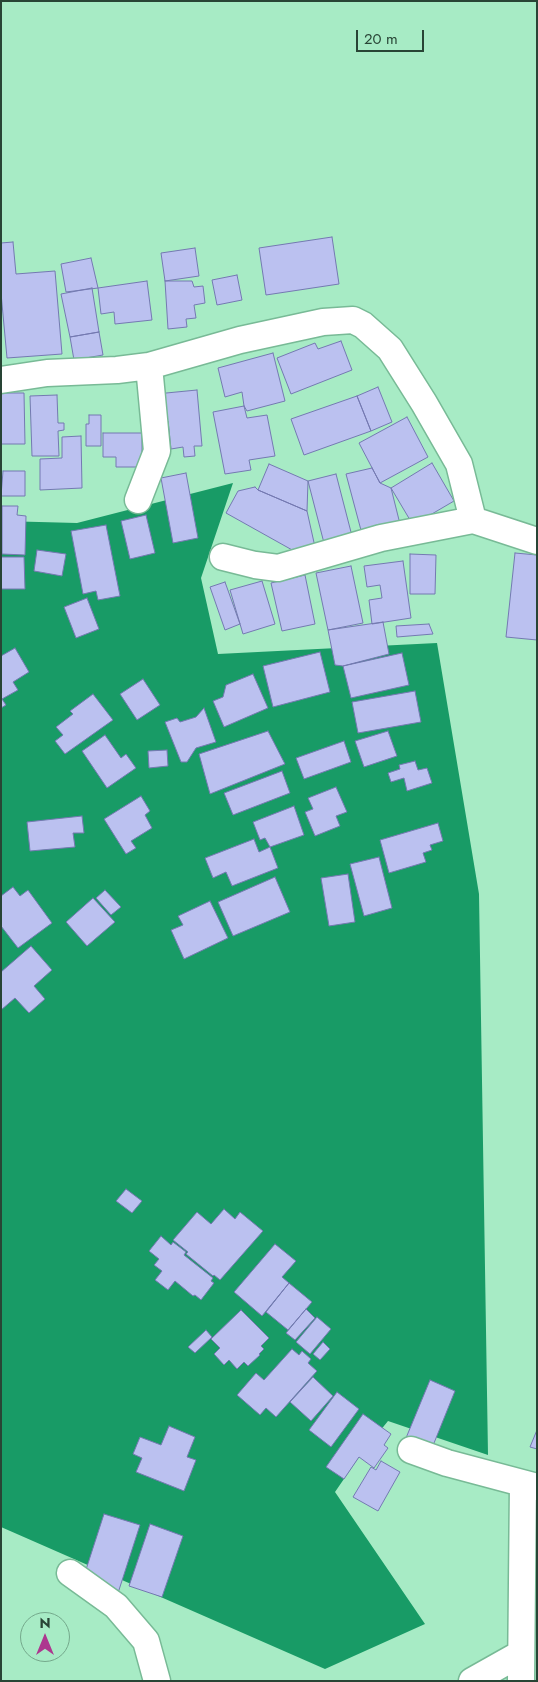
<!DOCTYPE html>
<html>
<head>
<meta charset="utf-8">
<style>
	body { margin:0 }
	#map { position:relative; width:538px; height:1682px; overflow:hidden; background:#a7ebc5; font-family:Jost,sans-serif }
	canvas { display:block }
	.frame { position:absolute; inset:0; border:2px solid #284435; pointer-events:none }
	.north { position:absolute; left:20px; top:1612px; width:50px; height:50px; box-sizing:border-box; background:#a7ebc5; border:1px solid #74a88b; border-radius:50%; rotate:0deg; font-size:14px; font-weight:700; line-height:20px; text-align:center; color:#284435 }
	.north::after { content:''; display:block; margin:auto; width:18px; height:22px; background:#ad378f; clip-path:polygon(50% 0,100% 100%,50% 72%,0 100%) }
	.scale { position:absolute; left:356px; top:30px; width:68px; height:22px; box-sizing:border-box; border:2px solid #284435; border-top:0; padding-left:6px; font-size:15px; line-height:18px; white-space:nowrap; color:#284435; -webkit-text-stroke:4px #a7ebc5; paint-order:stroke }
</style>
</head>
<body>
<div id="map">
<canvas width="538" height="1682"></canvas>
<div class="frame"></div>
<div class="north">N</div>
<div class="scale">20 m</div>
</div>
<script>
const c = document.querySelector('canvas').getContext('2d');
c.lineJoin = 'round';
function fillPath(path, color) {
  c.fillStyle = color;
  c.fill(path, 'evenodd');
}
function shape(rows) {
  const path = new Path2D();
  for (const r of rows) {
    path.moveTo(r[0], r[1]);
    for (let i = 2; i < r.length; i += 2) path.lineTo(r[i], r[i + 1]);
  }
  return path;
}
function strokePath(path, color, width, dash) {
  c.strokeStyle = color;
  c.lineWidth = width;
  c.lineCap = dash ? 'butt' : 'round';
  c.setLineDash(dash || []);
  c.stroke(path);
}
fillPath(shape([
	[233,483,201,578,218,654,437,643,479,894,488,1455,388,1421,359,1457,335,1492,425,1624,325,1669,1,1527,1,521,77,523]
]), '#189b66');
const building = shape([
	[332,237,339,284,266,295,259,248,332,237],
	[13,242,16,274,55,271,62,354,7,358,1,293,1,243,13,242],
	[195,248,199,276,165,281,161,253,195,248],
	[91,258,98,288,66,292,61,264,91,258],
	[237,275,242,300,217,305,212,280,237,275],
	[147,281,152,320,115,324,114,312,101,314,98,288,147,281],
	[165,281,192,281,194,287,203,286,205,303,194,305,196,318,186,319,187,327,168,329,165,281],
	[92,288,99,332,70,337,61,294,92,288],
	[99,332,103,355,74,360,70,337,99,332],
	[341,341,352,370,291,394,277,358,315,343,318,349,341,341],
	[273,353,285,401,247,411,244,406,242,392,225,397,218,368,273,353],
	[378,387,392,422,371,431,357,396,378,387],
	[197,390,202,446,194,446,195,456,184,457,183,447,171,449,168,421,158,422,156,394,197,390],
	[1,393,24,393,25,444,1,444,1,393],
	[57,395,58,423,64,423,64,430,58,431,59,456,32,456,30,396,57,395],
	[357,396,371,431,304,455,291,419,357,396],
	[244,406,247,418,267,415,275,456,249,460,251,470,225,474,213,412,244,406],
	[89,415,101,415,101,446,86,446,86,424,89,424,89,415],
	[407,417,428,457,380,483,359,443,407,417],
	[103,433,142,433,142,467,116,467,116,457,103,457,103,433],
	[81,436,82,488,40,490,40,459,62,458,62,437,81,436],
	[432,463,454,501,413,525,391,488,432,463],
	[269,464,308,481,307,511,258,490,269,464],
	[372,468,380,483,391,488,400,524,362,534,346,474,372,468],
	[3,471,25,471,25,496,1,496,3,471],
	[186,473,198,538,173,543,161,478,186,473],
	[336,474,352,536,324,543,308,481,336,474],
	[255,487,258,490,307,511,315,547,294,551,226,513,238,491,255,487],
	[2,506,18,506,17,515,26,516,25,555,2,554,2,506],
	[146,515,155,553,130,559,121,521,146,515],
	[106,525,120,596,98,600,96,591,83,594,71,531,106,525],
	[37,550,66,554,62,576,34,571,37,550],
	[515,553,537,555,537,640,506,637,515,553],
	[410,554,436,555,435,594,410,594,410,554],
	[1,557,24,557,25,589,1,589,1,557],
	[403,561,411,618,372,624,369,600,382,598,380,585,367,587,364,566,403,561],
	[351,566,363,623,328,630,316,573,351,566],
	[305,575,315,624,282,631,271,583,305,575],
	[262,581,275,624,243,634,230,590,262,581],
	[225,582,240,624,225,630,210,587,225,582],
	[87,598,99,629,76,638,64,607,87,598],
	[383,622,389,654,343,666,335,665,328,630,383,622],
	[429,624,433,634,397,637,396,626,429,624],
	[15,648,29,672,13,682,18,690,2,699,6,705,1,708,1,656,15,648],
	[320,652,330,692,273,707,263,666,320,652],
	[402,653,409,685,351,698,343,666,402,653],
	[253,674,268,708,224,727,213,701,223,697,226,685,253,674],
	[143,679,160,705,137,720,120,694,143,679],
	[415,691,421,722,358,733,352,702,415,691],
	[93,694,113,720,65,754,55,741,63,735,56,727,73,714,70,711,93,694],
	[204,708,216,742,196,748,187,762,181,762,165,722,177,718,180,722,196,717,204,708],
	[268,731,285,764,210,794,199,754,268,731],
	[388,731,397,756,364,767,355,741,388,731],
	[105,735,121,758,126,754,136,768,107,788,82,751,105,735],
	[344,741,351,762,304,779,296,758,344,741],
	[167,750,168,766,149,768,148,751,167,750],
	[415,761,418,770,427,768,432,783,407,791,404,778,391,782,388,773,400,769,399,765,415,761],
	[282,771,290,793,233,815,224,793,282,771],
	[336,787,347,812,336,816,340,826,315,836,305,812,313,809,308,798,336,787],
	[141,796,150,811,145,815,152,828,131,841,136,848,126,854,104,819,141,796],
	[294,806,304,835,270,847,265,838,260,840,253,822,294,806],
	[82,816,84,833,73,833,75,847,30,851,27,822,82,816],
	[438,823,443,841,430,845,432,850,423,853,426,862,389,873,380,840,438,823],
	[254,839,259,852,270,847,278,868,232,886,226,872,213,878,205,858,254,839],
	[379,857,392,908,364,916,350,864,379,857],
	[348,874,355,922,329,926,321,878,348,874],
	[275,877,290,912,233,936,218,902,275,877],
	[13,887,20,896,28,890,52,923,18,948,1,926,1,896,13,887],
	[105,890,121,907,111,915,96,898,105,890],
	[93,898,115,922,87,946,66,922,93,898],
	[210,901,228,938,184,959,171,930,183,925,178,916,210,901],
	[31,946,52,970,34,986,45,999,29,1013,15,998,1,1010,1,972,31,946],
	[126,1189,142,1201,132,1213,116,1201,126,1189],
	[224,1209,235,1219,240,1212,263,1231,220,1280,214,1275,213,1276,186,1254,188,1252,173,1240,197,1212,211,1224,224,1209],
	[161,1236,171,1245,173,1242,186,1252,184,1255,213,1278,211,1281,214,1283,201,1300,195,1295,193,1296,175,1281,168,1290,155,1280,162,1271,154,1265,159,1259,149,1251,161,1236],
	[275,1244,296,1261,282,1277,289,1283,262,1316,234,1292,275,1244],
	[289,1283,312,1302,288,1330,266,1312,289,1283],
	[306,1309,315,1318,295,1340,286,1333,306,1309],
	[241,1310,269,1338,261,1346,264,1349,259,1354,260,1355,248,1366,244,1362,237,1369,229,1360,224,1365,214,1354,220,1348,211,1339,241,1310],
	[317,1317,331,1329,310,1354,296,1342,317,1317],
	[206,1330,212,1337,195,1353,188,1347,206,1330],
	[323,1342,330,1349,320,1360,313,1354,323,1342],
	[292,1349,299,1355,302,1351,311,1359,308,1363,317,1371,276,1417,266,1408,260,1415,237,1395,256,1373,264,1380,292,1349],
	[313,1377,333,1396,311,1421,290,1402,313,1377],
	[430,1380,455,1391,432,1448,406,1438,430,1380],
	[337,1392,359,1409,331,1447,309,1430,337,1392],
	[363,1414,391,1434,384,1445,388,1448,374,1468,359,1457,344,1479,326,1467,363,1414],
	[169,1426,195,1437,187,1457,196,1460,184,1491,136,1472,142,1458,133,1454,140,1437,161,1445,169,1426],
	[537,1430,537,1449,530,1447,537,1430],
	[381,1461,400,1472,378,1511,353,1497,371,1467,376,1470,381,1461],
	[104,1514,140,1525,118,1593,82,1582,104,1514],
	[150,1524,183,1536,162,1597,129,1586,150,1524]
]);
fillPath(building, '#bbc1f0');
strokePath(building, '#7479b1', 1);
const minor = shape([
	[1,380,47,373,117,370,149,366,240,340,323,322,353,320,363,325,390,349,424,403,459,464,473,520],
	[138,500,157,451,149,366],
	[223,557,255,565,278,568,381,538,473,520,537,541],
	[411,1450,447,1463,537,1487],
	[70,1573,116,1606,146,1641,157,1681],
	[472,1681,520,1654],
	[521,1681,523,1484]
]);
strokePath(minor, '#78ba96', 29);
strokePath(minor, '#fff', 26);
</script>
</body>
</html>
